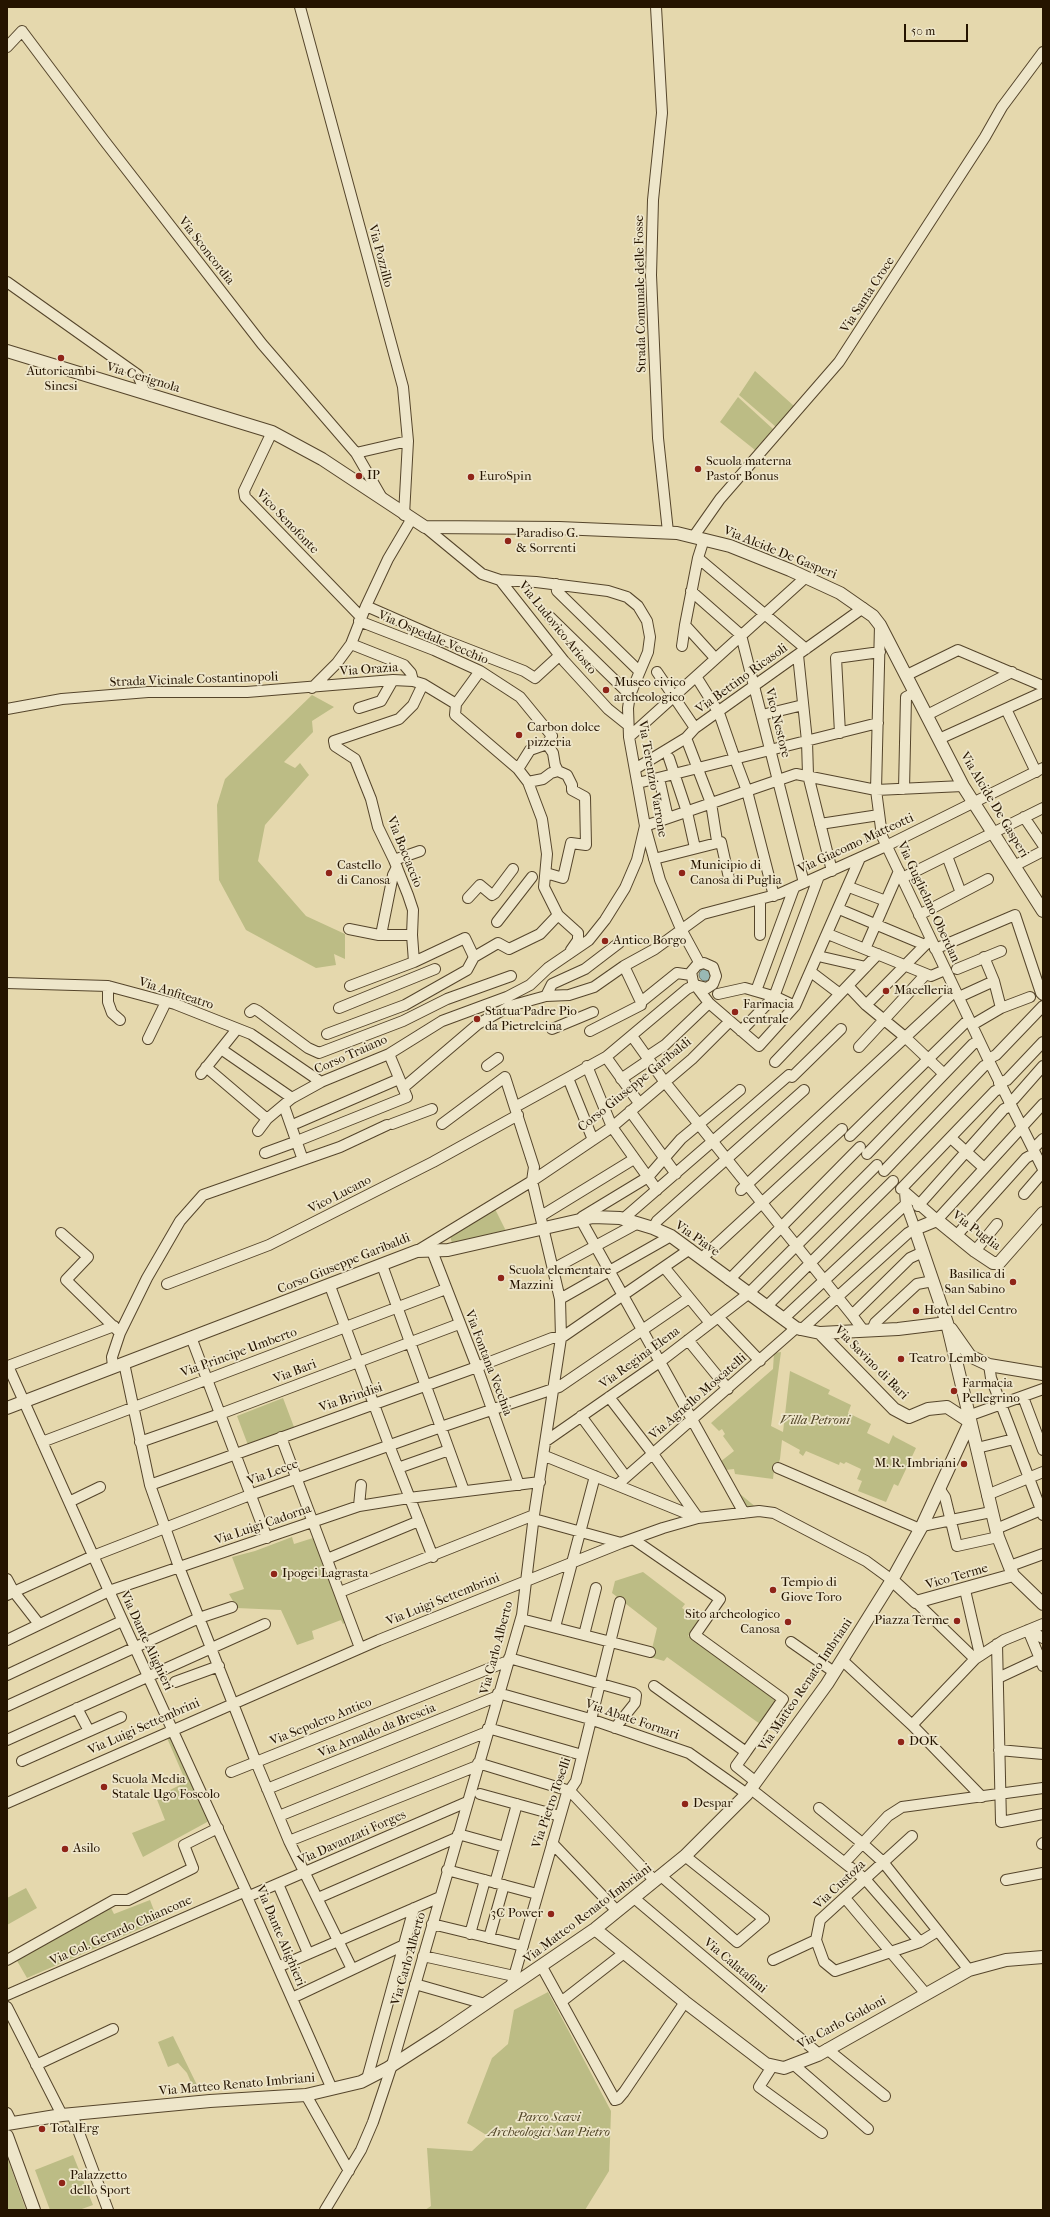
<!DOCTYPE html>
<html>
<head>
<meta charset="utf-8">
<style>
	body { margin:0 }
	#map { position:relative; width:1050px; height:2217px; overflow:hidden; background:#e5d8ad; font-family:"IM FELL French Canon",serif }
	canvas { display:block }
	.frame { position:absolute; inset:0; border:8px solid #251400; pointer-events:none }
	.scale { position:absolute; left:904px; top:24px; width:64px; height:18px; box-sizing:border-box; border:2px solid #251400; border-top:0; padding-left:5px; font-size:12px; line-height:14px; white-space:nowrap; color:#251400; -webkit-text-stroke:3px #eee6ca; paint-order:stroke }
</style>
</head>
<body>
<div id="map">
<canvas width="1050" height="2217"></canvas>
<div class="frame"></div>
<div class="scale">50 m</div>
</div>
<script>
const c = document.querySelector('canvas').getContext('2d');
c.lineJoin = 'round';
function fillPath(path, color) {
  c.fillStyle = color;
  c.fill(path, 'evenodd');
}
function shape(rows) {
  const path = new Path2D();
  for (const r of rows) {
    if (r.length === 3) {
      path.moveTo(r[0] + r[2], r[1]);
      path.arc(r[0], r[1], r[2], 0, 2 * Math.PI);
      continue;
    }
    path.moveTo(r[0], r[1]);
    for (let i = 2; i < r.length; i += 2) path.lineTo(r[i], r[i + 1]);
  }
  return path;
}
function strokePath(path, color, width, dash) {
  c.strokeStyle = color;
  c.lineWidth = width;
  c.lineCap = dash ? 'butt' : 'round';
  c.setLineDash(dash || []);
  c.stroke(path);
}
function label(font, color, halo, rows, align = 'center') {
  c.font = font + ' "IM FELL French Canon",serif';
  c.lineWidth = 3.5;
  c.setLineDash([]);
  c.textBaseline = 'middle';
  c.strokeStyle = halo;
  c.fillStyle = color;
  for (const [text, x, y, turn = 0] of rows) {
    c.save();
    c.translate(x, y);
    c.rotate((+turn || 0) * Math.PI / 180);
    c.textAlign = isNaN(turn) ? turn : align;
    if (halo) c.strokeText(text, 0, 0);
    c.fillText(text, 0, 0);
    c.restore();
  }
}
fillPath(shape([
	[755,371,794,406,776,427,739,395],
	[738,397,773,429,755,450,720,422],
	[312,695,334,707,312,721,313,732,284,762,295,768,300,763,309,775,265,825,258,861,306,916,345,934,345,959,334,954,336,965,316,968,246,930,219,880,217,805,225,779],
	[495,1209,506,1231,452,1243,450,1236],
	[781,1352,771,1426,783,1432,790,1371,830,1390,828,1394,851,1405,848,1413,871,1424,867,1433,889,1444,893,1435,895,1437,916,1448,898,1486,894,1484,886,1502,858,1491,862,1481,857,1479,861,1469,846,1462,844,1464,840,1462,839,1465,806,1451,803,1456,799,1453,800,1450,782,1440,780,1459,777,1468,774,1470,773,1479,735,1474,734,1469,725,1470,720,1462,734,1451,723,1436,725,1434,722,1429,719,1431,711,1423,773,1369,774,1353],
	[283,1398,294,1427,248,1445,237,1416],
	[734,1489,757,1508,746,1509],
	[292,1537,294,1544,313,1538,346,1622,343,1624,341,1620,312,1631,314,1639,297,1645,281,1610,237,1608,229,1594,244,1589,232,1557,255,1551],
	[643,1572,685,1604,682,1608,700,1620,688,1636,774,1698,775,1701,760,1724,667,1657,664,1661,650,1657,657,1628,612,1593,615,1581],
	[173,1736,209,1821,143,1857,132,1833,165,1820,156,1797,186,1782,167,1738],
	[26,1888,37,1908,7,1925,7,1898],
	[150,1900,158,1921,27,1978,16,1959,110,1906,114,1914],
	[548,1992,611,2111,609,2171,585,2210,425,2210,431,2206,427,2148,472,2151,488,2136,467,2123,492,2058,508,2044,514,2010],
	[173,2036,197,2085,193,2087,187,2073,178,2063,168,2067,158,2042],
	[73,2155,93,2205,79,2210,50,2210,35,2170],
	[7,2157,26,2210,7,2210]
]), '#bcbc85');
const water = shape([
	[705,975,6]
]);
fillPath(water, '#99b8b4');
strokePath(water, '#6b766c', 1);
const minor = shape([
	[300,7,403,387,408,441,404,515],
	[656,7,662,113,653,200,651,275,658,438,668,532],
	[7,47,22,31,103,139,262,344,356,453,382,498],
	[7,282,138,375,145,393],
	[272,432,244,491,245,497,361,617],
	[356,453,408,441],
	[425,527,482,574,500,580,536,582,608,591,627,597,638,606,647,621,650,637,648,652,630,695,628,708,629,737,645,826,660,880,681,929,700,964],
	[694,536,720,499,839,362,985,137,1002,107,1043,52],
	[704,539,698,558,685,625,715,658],
	[698,558,806,649],
	[500,580,564,661,608,709,628,725],
	[556,584,557,591,639,671],
	[691,591,741,635,804,883],
	[366,606,439,638,524,671,535,678,559,656],
	[549,616,630,695],
	[359,621,434,650,480,671,520,697,552,736,547,744,553,753,555,765,558,771],
	[880,625,876,790,882,836,988,1059,1043,1169],
	[351,644,404,665,411,673,413,681],
	[682,646,685,625],
	[798,655,807,741,808,775,832,871],
	[657,672,695,728],
	[907,675,958,650,1043,686],
	[697,678,719,713,735,759,747,791,774,896],
	[312,688,337,663,351,644,366,606,388,559,411,520],
	[456,704,480,671],
	[359,708,381,701,393,680],
	[7,709,62,699,148,692,247,692,393,680,413,681,423,684,456,704,455,715,518,769,528,782,542,819,547,854,544,887,558,915,578,933,578,940,571,950],
	[1006,709,1036,772],
	[762,715,803,705],
	[927,715,1012,672],
	[840,733,836,658,880,652],
	[629,737,806,577],
	[686,738,711,803,717,841],
	[939,739,1043,692],
	[669,758,687,812,695,848],
	[518,769,530,750,547,744],
	[635,769,686,738,695,728,863,608],
	[659,778,668,818],
	[528,782,543,779,551,773,558,771,567,775,572,785,572,790,585,797,586,845,571,843,563,878,546,873],
	[638,783,878,723],
	[904,789,906,697,914,693],
	[1024,817,1043,845],
	[820,824,879,815],
	[947,856,961,893],
	[654,859,721,842,729,878],
	[394,860,420,851],
	[1014,866,1043,851],
	[902,878,1043,808],
	[849,887,886,901],
	[468,898,480,885,492,895,495,893,513,869],
	[760,899,760,935],
	[839,909,925,945],
	[919,915,988,879],
	[497,922,532,877],
	[349,929,379,935,412,935],
	[828,934,931,976,945,970],
	[381,935,393,875,397,867],
	[865,949,899,871],
	[935,949,1015,915,1041,993,1043,995],
	[818,956,866,967],
	[984,957,994,981,1001,1008],
	[414,962,412,935,413,910,408,895,394,860,378,827,371,799,355,759,335,746,334,741,399,719,413,705,423,684],
	[624,966,641,1002,677,973,691,975],
	[957,969,1001,951],
	[811,972,840,994],
	[7,983,108,986,175,1004,251,1034,321,1082],
	[695,985,707,988,713,984,716,976,713,967,704,963,697,965,691,972,693,982,709,1003,759,1046,795,1006,860,858],
	[108,986,108,1002,112,1013,120,1020],
	[350,986,414,962,465,938,474,957],
	[848,986,866,1005,905,1037,944,1074],
	[756,991,794,888],
	[718,994,745,988,776,997,795,1006],
	[546,996,552,984,585,969,619,943],
	[959,997,994,981],
	[866,1005,928,942],
	[339,1008,435,969],
	[250,1012,254,1009,258,1011,308,1048,319,1053,403,1021,447,999,511,976],
	[972,1025,1001,1008,1030,997],
	[552,1029,593,1012],
	[590,1031,641,1005,641,1002],
	[741,1031,774,997,819,876],
	[327,1034,405,1005,467,970,474,957,498,943,509,949,540,934,558,915],
	[632,1036,664,1081,852,1315],
	[148,1039,166,1002],
	[859,1047,926,974],
	[221,1049,292,1098],
	[606,1057,639,1103],
	[647,1057,665,1045,709,1003],
	[988,1059,996,1055,1043,1006],
	[775,1062,878,954],
	[487,1066,498,1058],
	[587,1066,612,1127,657,1190],
	[206,1067,267,1119],
	[201,1074,237,1029],
	[792,1077,841,1029],
	[568,1078,593,1140],
	[621,1079,649,1060],
	[999,1083,1007,1080,1043,1042],
	[403,1088,478,1024,510,1006,546,996,569,995,594,987,624,966,655,949,703,914,779,894,886,846,1043,768],
	[740,1090,681,1139,648,1177,582,1217,581,1220,744,1513],
	[1009,1102,1014,1099,1043,1066],
	[284,1106,303,1160],
	[515,1107,606,1057,687,989,695,985],
	[630,1111,676,1174],
	[297,1123,399,1079],
	[392,1124,432,1109],
	[258,1131,267,1119,292,1098,321,1082,389,1054,442,1021,507,997,530,985,548,968,589,940,605,920,625,888,637,860,645,826,796,774,876,790,963,786],
	[850,1136,969,1019],
	[951,1138,984,1168],
	[302,1139,407,1097,389,1054],
	[1033,1149,1043,1139],
	[265,1153,295,1142],
	[867,1154,973,1044,979,1041],
	[884,1171,984,1066,990,1064],
	[901,1189,995,1091,1002,1088],
	[741,1190,955,991],
	[905,1192,937,1220,1043,1104],
	[1024,1194,1043,1172],
	[918,1206,1004,1109,1011,1106],
	[541,1216,634,1159],
	[623,1219,789,1075],
	[653,1228,657,1221,804,1090],
	[61,1233,88,1257,66,1280,117,1330],
	[956,1236,1026,1158,1035,1153],
	[417,1251,532,1181,612,1127,692,1059,730,1021],
	[432,1251,477,1367,519,1485],
	[975,1251,997,1224],
	[702,1258,842,1129],
	[382,1265,464,1491],
	[664,1267,710,1323],
	[553,1269,638,1223],
	[729,1280,860,1147],
	[167,1284,269,1245,433,1162,518,1115],
	[330,1286,389,1445,433,1557],
	[560,1299,671,1236],
	[766,1307,893,1181],
	[718,1317,760,1361],
	[783,1319,906,1204],
	[114,1326,8,1366,109,1591,246,1891,247,1897,332,2089],
	[801,1330,908,1233,915,1229,906,1204,905,1192],
	[863,1330,852,1315,910,1258,923,1252],
	[872,1330,875,1323,917,1284,933,1281],
	[191,1337,267,1538],
	[688,1340,728,1389],
	[124,1363,150,1485,179,1567,256,1762,231,1772],
	[989,1365,991,1378,1043,1515],
	[113,1367,112,1357,120,1333,147,1278,180,1221,203,1195,340,1147,387,1125],
	[609,1397,653,1454,698,1518],
	[1023,1397,1043,1450],
	[581,1416,626,1477],
	[968,1416,1043,1389],
	[281,1437,360,1648],
	[546,1441,661,1361,748,1294,877,1165],
	[42,1442,446,1289],
	[140,1442,220,1414,459,1324],
	[977,1448,1014,1439],
	[545,1456,698,1518],
	[398,1468,449,1450],
	[778,1468,920,1529],
	[150,1485,477,1367,552,1338,561,1338,690,1249],
	[617,1485,796,1328],
	[939,1488,945,1497,957,1546,998,1537],
	[987,1495,1043,1472],
	[69,1502,100,1487],
	[359,1506,361,1485],
	[534,1519,621,1543],
	[922,1526,991,1512],
	[996,1529,1041,1510],
	[633,1539,720,1599,695,1635,783,1699,746,1752,654,1686],
	[327,1559,419,1521],
	[1010,1566,1043,1554],
	[7,1579,14,1592,39,1624],
	[965,1590,980,1655],
	[340,1592,534,1515],
	[7,1595,93,1556,250,1495,441,1427,559,1387,689,1298],
	[916,1602,975,1659],
	[521,1619,650,1652],
	[555,1627,595,1476],
	[1028,1630,1043,1666],
	[1028,1630,1043,1638],
	[584,1635,596,1588],
	[7,1640,109,1591,359,1506,409,1498,540,1482],
	[791,1642,834,1672],
	[997,1644,1001,1822,1043,1814],
	[509,1658,633,1693,636,1695,635,1703,615,1728],
	[842,1660,912,1725,982,1797],
	[7,1675,122,1621],
	[998,1678,1041,1658],
	[175,1682,219,1666],
	[498,1693,590,1719,689,1753,747,1794],
	[7,1706,199,1618,232,1607],
	[77,1708,89,1731],
	[912,1725,975,1659,1004,1640,1043,1624],
	[488,1728,582,1755],
	[7,1740,265,1624],
	[999,1750,1043,1754],
	[746,1752,736,1766,756,1782],
	[22,1761,121,1717],
	[478,1763,570,1791,655,1881],
	[267,1789,498,1696],
	[751,1789,865,1879,920,1942],
	[480,1794,560,1816],
	[7,1803,379,1640,621,1543,663,1528,698,1518,759,1511,774,1513,866,1561,892,1580],
	[819,1808,862,1843,883,1862,969,1970],
	[279,1816,487,1732],
	[458,1834,505,1847],
	[912,1836,820,1920,816,1940,824,1962,835,1971,920,1942,938,1931],
	[289,1841,477,1766],
	[552,1843,617,1911],
	[1042,1844,1043,1843],
	[846,1861,888,1816,902,1807,1043,1788],
	[447,1870,537,1894],
	[661,1876,737,1942,764,1919,685,1856],
	[1006,1880,1043,1873],
	[495,1883,517,1804],
	[278,1884,308,1953],
	[247,1897,467,1802],
	[318,1898,456,1838],
	[634,1898,819,2054],
	[845,1898,926,1994],
	[432,1924,523,1946],
	[470,1934,485,1880],
	[489,1938,504,1885],
	[423,1956,514,1976],
	[7,1960,114,1900,128,1900,193,1868,184,1845,218,1828],
	[773,1960,816,1940],
	[278,1967,440,1897],
	[542,1967,615,2100,618,2099,624,2092,685,2002],
	[352,1969,289,1841,256,1762,508,1661],
	[415,1984,485,2004],
	[511,1987,566,1796,576,1781,620,1602],
	[7,1995,246,1891],
	[292,1998,404,1945],
	[561,2002,624,1953],
	[7,2007,62,2115],
	[827,2049,885,2096],
	[793,2064,868,2129],
	[36,2065,113,2029],
	[773,2065,759,2087,822,2133],
	[367,2079,414,1908],
	[306,2095,349,2171],
	[7,2113,12,2123],
	[72,2114,108,2210],
	[325,2210,361,2150,373,2122,392,2065,522,1615,534,1515,561,1338,560,1299,532,1181,534,1167,505,1077,442,1124]
]);
const tertiary = shape([
	[7,351,272,432,322,459,425,527,559,528,677,533,730,546,790,570,840,593,873,616,880,625,963,786,1043,911],
	[1043,1213,999,1263,993,1263,975,1251,937,1220,915,1229,947,1323,998,1537,1013,1575,1043,1604],
	[951,1329,970,1356,989,1365,1043,1374],
	[820,1333,894,1409,909,1417,928,1409,947,1407,970,1422],
	[7,1408,417,1251,448,1250,593,1217,620,1218,653,1228,671,1236,796,1328,820,1333,898,1329,947,1323],
	[892,1580,916,1602,1013,1575],
	[595,1929,685,2002,766,2064,784,2068,818,2055,969,1970,1006,1960,1043,1957],
	[7,2124,62,2115,210,2101,306,2095,361,2082,388,2068,441,2034,595,1929,685,1856,747,1794,827,1684,892,1580,922,1526,970,1422],
	[7,2136,34,2210]
]);
strokePath(minor, '#55452b', 12);
strokePath(tertiary, '#55452b', 14);
strokePath(minor, '#eee6ca', 10);
strokePath(tertiary, '#eee6ca', 12);
for (const [x, y, r, color] of [
	[61,358,4,"#8f2418"],
	[698,469,4,"#8f2418"],
	[359,476,4,"#8f2418"],
	[471,477,4,"#8f2418"],
	[508,541,4,"#8f2418"],
	[606,690,4,"#8f2418"],
	[519,735,4,"#8f2418"],
	[329,873,4,"#8f2418"],
	[682,873,4,"#8f2418"],
	[605,941,4,"#8f2418"],
	[886,991,4,"#8f2418"],
	[735,1012,4,"#8f2418"],
	[477,1019,4,"#8f2418"],
	[501,1278,4,"#8f2418"],
	[1013,1282,4,"#8f2418"],
	[916,1311,4,"#8f2418"],
	[901,1359,4,"#8f2418"],
	[954,1391,4,"#8f2418"],
	[964,1464,4,"#8f2418"],
	[274,1574,4,"#8f2418"],
	[773,1590,4,"#8f2418"],
	[957,1621,4,"#8f2418"],
	[788,1622,4,"#8f2418"],
	[901,1742,4,"#8f2418"],
	[104,1787,4,"#8f2418"],
	[685,1804,4,"#8f2418"],
	[65,1849,4,"#8f2418"],
	[551,1914,4,"#8f2418"],
	[42,2129,4,"#8f2418"],
	[62,2183,4,"#8f2418"]
]) {
  const dot = new Path2D();
  dot.arc(x, y, r, 0, 2 * Math.PI);
  c.fillStyle = color;
  c.fill(dot);
  strokePath(dot, '#eee6ca', 1.5);
}
label('13px', '#251400', '#eee6ca', [
	["Via Sconcordia",206,251,52],
	["Via Pozzillo",380,256,75],
	["Strada Comunale delle Fosse",641,294,-91],
	["Via Santa Croce",868,295,-57],
	["Via Cerignola",143,378,17],
	["Vico Senofonte",287,522,46],
	["Via Alcide De Gasperi",780,553,22],
	["Via Ludovico Ariosto",557,628,51],
	["Via Ospedale Vecchio",433,638,23],
	["Via Orazia",369,670,-4],
	["Via Bettino Ricasoli",742,679,-36],
	["Strada Vicinale Costantinopoli",194,680,-2],
	["Vico Nestore",777,723,76],
	["Via Terenzio Varrone",652,779,80],
	["Via Alcide De Gasperi",994,805,59],
	["Via Giacomo Matteotti",856,844,-25],
	["Via Boccaccio",404,852,68],
	["Via Guglielmo Oberdan",928,902,65],
	["Via Anfiteatro",176,994,18],
	["Corso Traiano",351,1055,-24],
	["Corso Giuseppe Garibaldi",635,1085,-39],
	["Vico Lucano",340,1195,-27],
	["Via Puglia",976,1231,37],
	["Via Piave",697,1239,35],
	["Corso Giuseppe Garibaldi",344,1264,-22],
	["Via Principe Umberto",239,1353,-20],
	["Via Regina Elena",640,1358,-36],
	["Via Fontana Vecchia",488,1363,69],
	["Via Savino di Bari",871,1363,45],
	["Via Bari",295,1372,-21],
	["Via Agnello Moscatelli",698,1397,-41],
	["Via Brindisi",351,1398,-19],
	["Via Lecce",273,1473,-20],
	["Via Luigi Cadorna",263,1525,-19],
	["Vico Terme",957,1577,-16],
	["Via Luigi Settembrini",443,1600,-22],
	["Via Dante Alighieri",146,1641,65],
	["Via Carlo Alberto",497,1648,-75],
	["Via Matteo Renato Imbriani",806,1685,-56],
	["Via Abate Fornari",632,1720,19],
	["Via Sepolcro Antico",321,1722,-22],
	["Via Luigi Settembrini",144,1727,-24],
	["Via Arnaldo da Brescia",377,1731,-22],
	["Via Pietro Toselli",552,1803,-71],
	["Via Davanzati Forges",352,1838,-24],
	["Via Custoza",840,1885,-43],
	["Via Matteo Renato Imbriani",588,1914,-37],
	["Via Col. Gerardo Chiancone",121,1931,-24],
	["Via Dante Alighieri",280,1936,67],
	["Via Carlo Alberto",409,1959,-74],
	["Via Calatafimi",735,1966,40],
	["Via Carlo Goldoni",842,2023,-28],
	["Via Matteo Renato Imbriani",237,2085,-5]
]);
label('13px', '#251400', '#eee6ca', [
	["Autoricambi",61,372,"center"],
	["Sinesi",61,387,"center"],
	["Scuola materna",706,462],
	["Pastor Bonus",706,477],
	["IP",367,476],
	["EuroSpin",479,477],
	["Paradiso G.",516,534],
	["& Sorrenti",516,549],
	["Museo civico",614,683],
	["archeologico",614,698],
	["Carbon dolce",527,728],
	["pizzeria",527,743],
	["Castello",337,866],
	["di Canosa",337,881],
	["Municipio di",690,866],
	["Canosa di Puglia",690,881],
	["Antico Borgo",613,941],
	["Macelleria",894,991],
	["Farmacia",743,1005],
	["centrale",743,1020],
	["Statua Padre Pio",485,1012],
	["da Pietrelcina",485,1027],
	["Scuola elementare",509,1271],
	["Mazzini",509,1286],
	["Basilica di",1005,1275,"right"],
	["San Sabino",1005,1290,"right"],
	["Hotel del Centro",924,1311],
	["Teatro Lembo",909,1359],
	["Farmacia",962,1384],
	["Pellegrino",962,1399],
	["M. R. Imbriani",956,1464,"right"],
	["Ipogei Lagrasta",282,1574],
	["Tempio di",781,1583],
	["Giove Toro",781,1598],
	["Sito archeologico",780,1615,"right"],
	["Canosa",780,1630,"right"],
	["Piazza Terme",949,1621,"right"],
	["DOK",909,1742],
	["Scuola Media",112,1780],
	["Statale Ugo Foscolo",112,1795],
	["Despar",693,1804],
	["Asilo",73,1849],
	["3C Power",543,1914,"right"],
	["TotalErg",50,2129],
	["Palazzetto",70,2176],
	["dello Sport",70,2191]
], 'left');
label('italic 13px', '#524628', '#eee6ca', [
	["Villa Petroni",815,1421],
	["Parco Scavi",549,2118],
	["Archeologici San Pietro",549,2133]
]);
</script>
</body>
</html>
